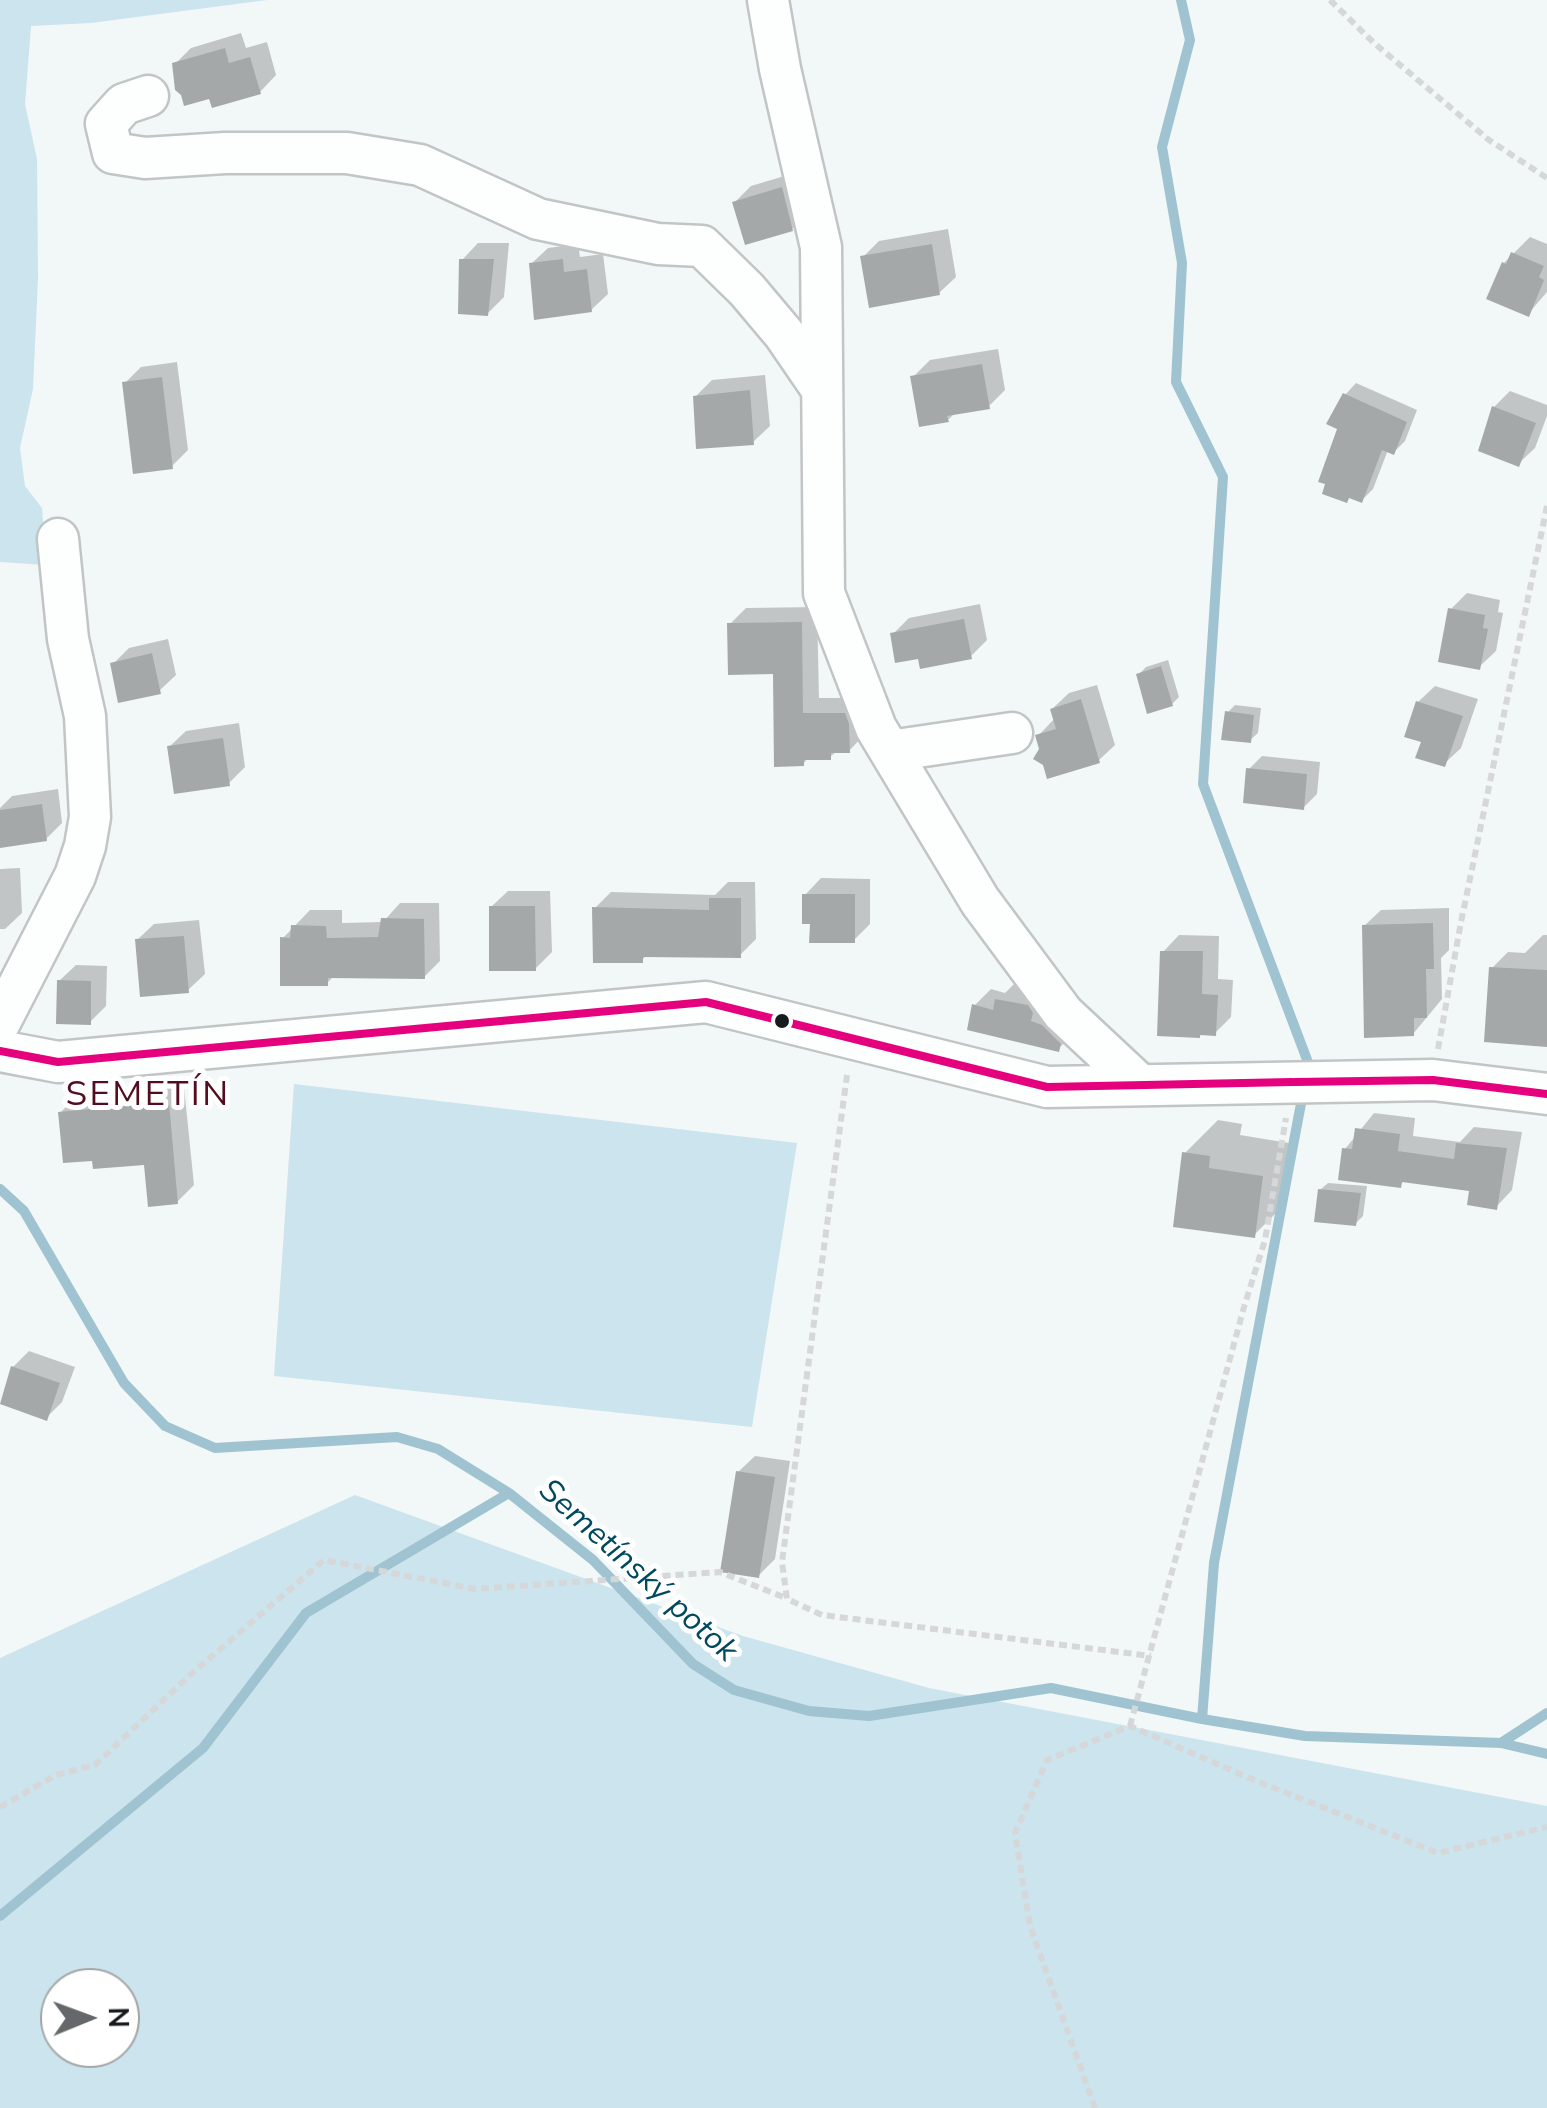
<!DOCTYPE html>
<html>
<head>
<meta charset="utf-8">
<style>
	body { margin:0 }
	#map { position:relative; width:1547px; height:2108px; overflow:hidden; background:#f2f7f8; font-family:"Nunito Sans",sans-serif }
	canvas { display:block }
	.north { position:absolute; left:40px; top:1968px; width:100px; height:100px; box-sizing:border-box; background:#fff; border:2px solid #a3a4a5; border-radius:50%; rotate:89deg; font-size:28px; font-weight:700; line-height:40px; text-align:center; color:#181b1d }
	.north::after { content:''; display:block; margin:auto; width:35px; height:45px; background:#64686a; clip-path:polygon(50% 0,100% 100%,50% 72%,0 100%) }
</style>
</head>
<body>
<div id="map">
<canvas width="1547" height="2108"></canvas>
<div class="north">N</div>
</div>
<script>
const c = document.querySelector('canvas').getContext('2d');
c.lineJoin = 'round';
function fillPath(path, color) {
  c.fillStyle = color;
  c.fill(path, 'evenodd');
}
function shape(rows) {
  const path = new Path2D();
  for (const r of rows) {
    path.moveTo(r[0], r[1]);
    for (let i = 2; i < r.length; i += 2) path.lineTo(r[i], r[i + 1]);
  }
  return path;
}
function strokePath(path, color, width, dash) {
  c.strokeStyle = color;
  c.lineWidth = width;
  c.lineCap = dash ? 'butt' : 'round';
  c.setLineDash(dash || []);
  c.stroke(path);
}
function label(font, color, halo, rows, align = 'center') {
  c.font = font + ' "Nunito Sans",sans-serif';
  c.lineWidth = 10;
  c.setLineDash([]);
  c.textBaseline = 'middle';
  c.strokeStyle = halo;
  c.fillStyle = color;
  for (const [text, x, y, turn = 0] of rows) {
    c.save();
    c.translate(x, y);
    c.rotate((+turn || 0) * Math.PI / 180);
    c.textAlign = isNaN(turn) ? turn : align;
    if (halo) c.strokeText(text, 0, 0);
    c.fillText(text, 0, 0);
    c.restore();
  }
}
fillPath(shape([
	[0,0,267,0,91,23,31,26,25,104,37,159,38,278,33,389,20,448,25,486,42,508,46,565,0,562],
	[294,1084,797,1143,752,1427,274,1376],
	[355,1495,743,1636,929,1688,1547,1806,1547,2108,0,2108,0,1658],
	[60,1988,120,1988,120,2048,60,2048]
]), '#cce4ed');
fillPath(shape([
	[241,33,246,48,267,42,276,75,260,92,211,95,175,64,191,48],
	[798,172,808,212,792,229,735,202,751,186],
	[948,229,956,277,939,293,863,257,879,241],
	[1530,237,1547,244,1547,292,1528,314,1504,263],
	[478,243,509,243,504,297,487,314,462,260],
	[578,244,580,257,603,254,608,294,591,310,531,264,548,248],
	[998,349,1005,390,989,406,956,412,948,420,913,377,930,360],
	[177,362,188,450,172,466,125,383,141,367],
	[765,375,770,426,753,442,695,397,712,380],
	[1356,383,1417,410,1405,441,1394,452,1388,450,1373,489,1362,500,1345,395],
	[1510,391,1547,405,1547,416,1535,448,1518,464,1494,407],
	[1467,593,1500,600,1498,612,1503,613,1496,651,1479,667,1450,610],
	[980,604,987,640,971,656,920,656,893,634,909,618],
	[817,607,819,698,861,698,865,734,849,751,837,751,830,757,809,757,803,764,775,672,730,624,746,608],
	[168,639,176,675,159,691,113,664,129,648],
	[1168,660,1179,697,1172,704,1139,674,1146,667],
	[1097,685,1115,745,1098,761,1041,749,1038,736,1055,718,1052,709,1069,693],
	[1435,686,1478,699,1461,748,1444,764,1424,741,1418,702],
	[1235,705,1261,708,1258,733,1250,740,1228,712],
	[239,723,245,767,229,783,169,747,186,731],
	[1262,756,1320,762,1317,794,1303,808,1249,769],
	[58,789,62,823,46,839,0,845,0,808,12,796],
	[20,868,22,913,5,929,0,929,0,869],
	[821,878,870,879,870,924,854,940,812,921,805,895],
	[728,882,755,882,756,939,740,955,648,954,642,960,595,908,611,892,715,895],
	[508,891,550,891,552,952,535,969,491,907],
	[400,903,439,903,440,961,424,977,334,976,326,984,283,938,310,910,342,910,342,923,383,922],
	[1449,908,1449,950,1441,958,1442,999,1413,1034,1364,926,1381,910],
	[199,920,205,974,188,990,137,940,154,924],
	[1179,935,1219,936,1218,979,1233,980,1231,1017,1215,1033,1203,1033,1200,1036,1163,952],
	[1543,935,1547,935,1547,1044,1492,968,1508,952,1525,953],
	[76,965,107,966,106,1006,90,1022,59,981],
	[1014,984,1044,990,1075,1032,1058,1049,975,1005,991,989,1005,993],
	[184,1087,194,1185,177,1202,147,1163,95,1158,61,1112,77,1096],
	[1374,1113,1415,1118,1413,1136,1460,1142,1474,1127,1522,1132,1512,1190,1496,1207,1472,1189,1405,1180,1400,1185,1345,1149],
	[1218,1120,1242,1124,1240,1135,1295,1144,1287,1202,1254,1235,1185,1153],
	[1328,1183,1367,1186,1363,1216,1355,1224,1320,1190],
	[29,1351,75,1367,62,1402,46,1418,13,1367],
	[755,1456,790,1461,775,1559,758,1576,738,1472]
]), '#0003');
strokePath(shape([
	[1181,0,1190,40,1162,147,1182,263,1176,382,1223,477,1203,784,1309,1065,1307,1072],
	[0,1189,24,1211,124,1383,165,1426,215,1448,397,1437,438,1449,509,1493,593,1560,693,1664,734,1690,809,1711,869,1716,1051,1688,1202,1719,1305,1736,1501,1743,1547,1713],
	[1202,1719,1214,1563,1303,1093],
	[1501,1743,1547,1754],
	[0,1916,203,1748,306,1613,509,1493]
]), '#9fc3d0', 10);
fillPath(shape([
	[225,48,229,63,250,57,261,94,212,108,209,99,184,106,181,95,175,90,172,63],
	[782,187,793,231,745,245,732,202],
	[932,244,940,295,869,308,860,256],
	[1511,252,1544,266,1539,277,1544,280,1529,317,1486,299,1502,262,1506,264],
	[459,259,494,259,488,316,458,314],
	[563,259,564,272,587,269,592,312,534,320,529,263],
	[982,364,990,409,947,416,949,422,919,427,910,376],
	[162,377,173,469,133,474,122,382],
	[750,390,754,445,696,449,693,396],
	[1343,393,1407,422,1394,455,1382,450,1362,503,1349,498,1347,503,1322,494,1325,484,1318,482,1337,429,1326,424],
	[1492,406,1536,423,1519,467,1478,451],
	[1448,608,1485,615,1483,628,1488,629,1480,670,1438,662],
	[964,619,972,659,920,669,918,659,895,663,890,633],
	[802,622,803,713,845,713,849,724,850,753,831,753,831,760,804,760,804,766,774,767,773,674,728,675,727,623],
	[152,653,161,694,118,703,110,663],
	[1161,666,1173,706,1147,714,1136,674],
	[1081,699,1100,763,1047,779,1043,765,1033,759,1039,749,1035,735,1056,729,1050,709],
	[1416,701,1463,716,1445,767,1415,758,1421,742,1404,737],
	[1225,711,1254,715,1251,743,1221,740],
	[223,738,230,786,174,794,167,746],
	[1246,768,1307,774,1304,810,1243,803],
	[42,804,47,841,0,848,0,810],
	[802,894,855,894,855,943,809,943,810,924,802,924],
	[709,898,741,898,741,958,643,957,643,963,593,963,592,907,709,910],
	[489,906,535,906,536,971,489,971],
	[381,918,424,919,425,979,328,978,328,986,280,986,280,937,290,938,291,925,326,926,327,938,378,937],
	[1433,923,1434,969,1426,969,1427,1018,1414,1018,1414,1036,1364,1038,1362,925],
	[184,936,189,993,140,997,135,939],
	[1160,951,1203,951,1202,994,1218,995,1216,1036,1200,1035,1200,1038,1157,1036],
	[1489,967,1547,970,1547,1047,1484,1042],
	[57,980,91,981,91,1025,56,1024],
	[995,999,1028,1005,1033,1013,1031,1021,1042,1025,1061,1044,1059,1052,967,1030,972,1004,993,1010],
	[169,1102,178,1204,148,1207,144,1165,93,1169,92,1161,63,1163,58,1112],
	[1355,1128,1400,1134,1398,1151,1454,1159,1456,1143,1507,1148,1497,1210,1467,1205,1469,1191,1402,1182,1401,1188,1338,1180,1342,1148,1352,1149],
	[1182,1152,1210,1156,1209,1168,1263,1176,1255,1238,1173,1227],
	[1318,1189,1361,1193,1356,1226,1314,1222],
	[11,1366,60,1383,47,1421,0,1404],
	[736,1471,775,1477,759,1578,720,1572]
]), '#a4a8a9');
const minor = shape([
	[768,0,780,69,821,247,824,593,876,728,980,901,1063,1013,1140,1085],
	[148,96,124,104,106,124,113,153,145,158,225,153,347,153,420,165,538,219,658,244,702,246,747,290,784,334,821,388],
	[890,751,1012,733],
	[0,1022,75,876,85,846,90,817,85,716,68,639,58,539],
	[0,1051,58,1062,706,1002,1047,1087,1433,1080,1547,1094]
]);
strokePath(minor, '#c1c5c6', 45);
strokePath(shape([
	[1330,0,1374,43,1489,140,1547,178],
	[1438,1049,1461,922,1547,506],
	[847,1075,782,1562,787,1599,822,1615,1151,1656],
	[1130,1726,1244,1307,1265,1240,1286,1118],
	[0,1807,56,1775,95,1765,190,1675,324,1560,475,1589,720,1572,786,1598],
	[1095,2108,1030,1926,1015,1833,1047,1760,1130,1726,1254,1780,1438,1853,1547,1827]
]), '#d5d7d8', 6, [8, 5]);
strokePath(minor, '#fdfefe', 40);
strokePath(shape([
	[0,1051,58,1062,706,1002,1047,1087,1292,1082],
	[1295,1082,1433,1080,1547,1094]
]), '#e5007d', 8);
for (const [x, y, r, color] of [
	[782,1021,9,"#181b1d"]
]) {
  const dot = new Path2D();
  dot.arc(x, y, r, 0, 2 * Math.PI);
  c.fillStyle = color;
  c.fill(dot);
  strokePath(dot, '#fff', 4);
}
label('italic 32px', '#004a5e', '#fff', [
	["Semetínský potok",637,1572,42]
]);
c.letterSpacing = '2.5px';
label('35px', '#520d21', '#fff', [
	["SEMETÍN",148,1097]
]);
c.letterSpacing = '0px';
</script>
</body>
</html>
